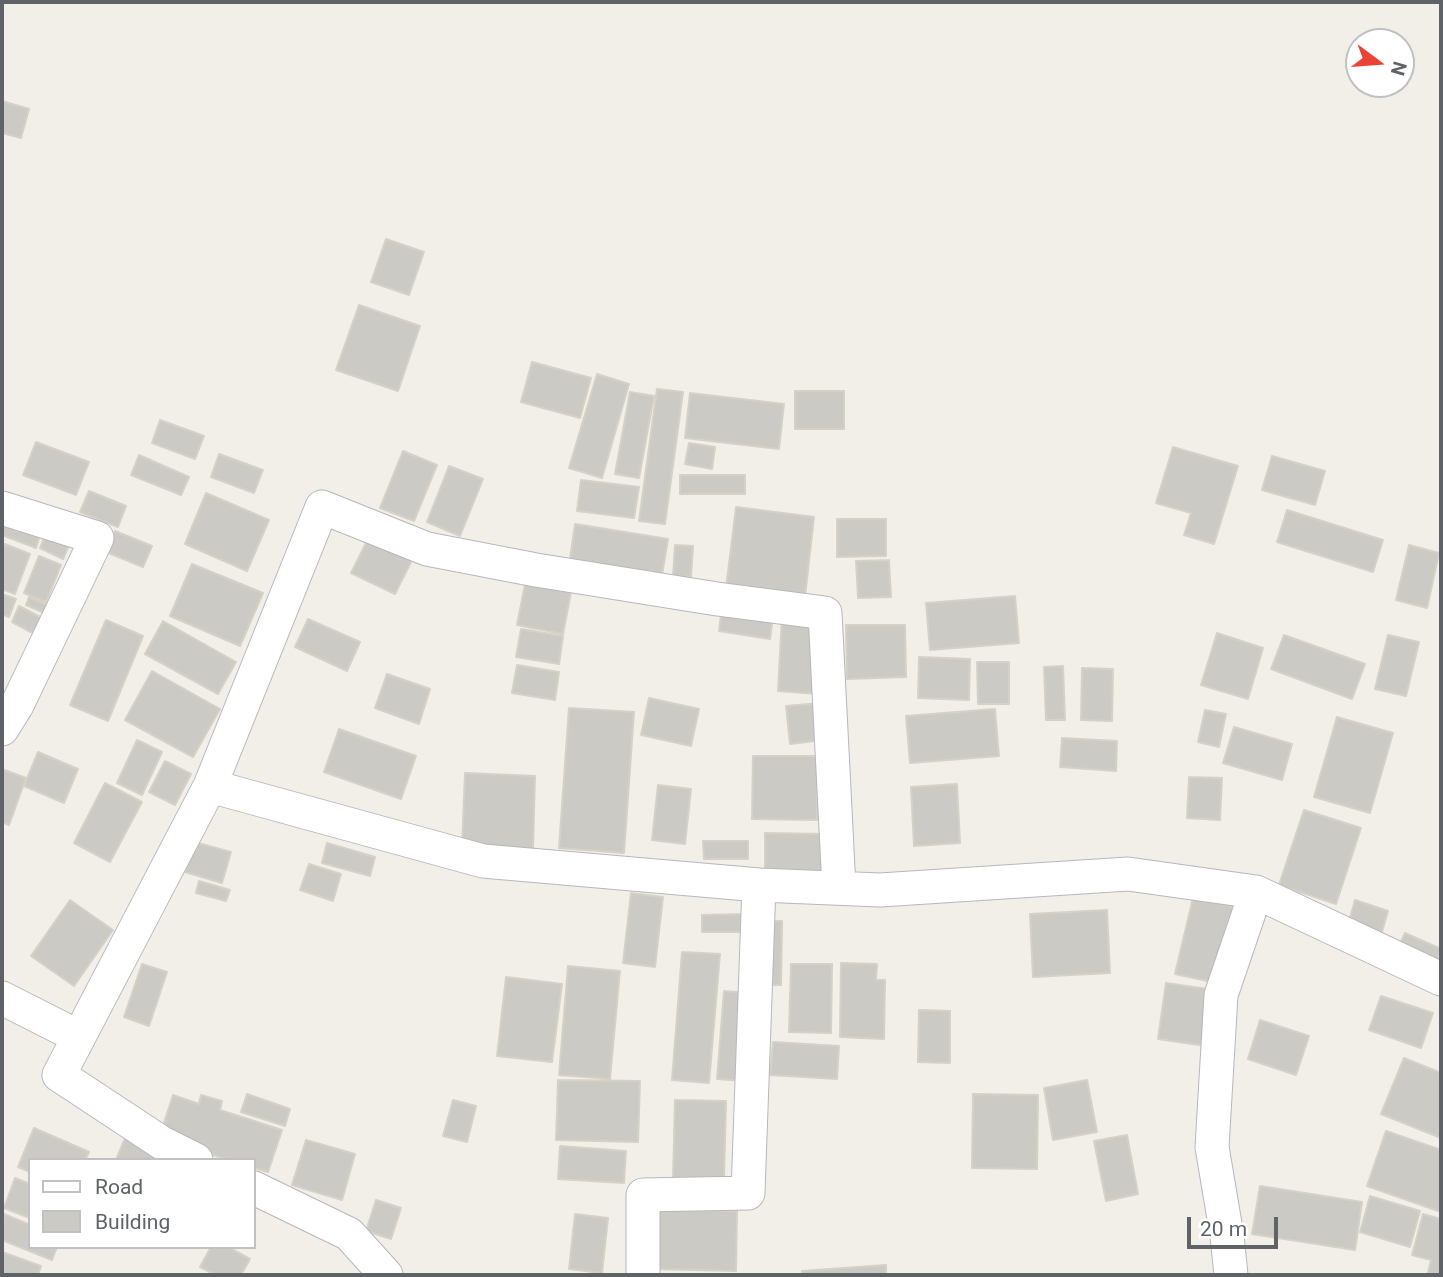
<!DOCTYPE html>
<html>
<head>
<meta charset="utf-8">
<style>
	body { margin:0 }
	#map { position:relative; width:1443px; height:1277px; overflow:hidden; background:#f1efe8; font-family:Roboto,sans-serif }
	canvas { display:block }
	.frame { position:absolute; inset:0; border:4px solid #5f6368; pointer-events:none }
	.legend { position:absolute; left:28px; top:1158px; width:228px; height:91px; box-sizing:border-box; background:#fff; border:2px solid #bfc1c3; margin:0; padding:9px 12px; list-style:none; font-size:21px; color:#5f6368 }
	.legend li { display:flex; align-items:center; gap:14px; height:35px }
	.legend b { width:35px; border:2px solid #bfc1c3 }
	.north { position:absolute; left:1345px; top:28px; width:70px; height:70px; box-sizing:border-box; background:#fff; border:2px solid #bfc1c3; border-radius:50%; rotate:106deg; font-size:19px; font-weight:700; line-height:28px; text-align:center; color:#5f6368 }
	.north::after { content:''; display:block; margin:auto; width:24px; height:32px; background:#ea4335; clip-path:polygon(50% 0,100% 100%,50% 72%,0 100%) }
	.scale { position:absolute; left:1187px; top:1217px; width:91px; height:32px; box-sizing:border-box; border:4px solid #5f6368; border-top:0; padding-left:9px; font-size:21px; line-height:24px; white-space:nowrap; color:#5f6368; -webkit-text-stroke:5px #fff; paint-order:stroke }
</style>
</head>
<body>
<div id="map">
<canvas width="1443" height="1277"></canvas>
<div class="frame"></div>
<ul class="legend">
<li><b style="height:9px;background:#fff"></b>Road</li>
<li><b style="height:19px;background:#cccac5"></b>Building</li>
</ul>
<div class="north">N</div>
<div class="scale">20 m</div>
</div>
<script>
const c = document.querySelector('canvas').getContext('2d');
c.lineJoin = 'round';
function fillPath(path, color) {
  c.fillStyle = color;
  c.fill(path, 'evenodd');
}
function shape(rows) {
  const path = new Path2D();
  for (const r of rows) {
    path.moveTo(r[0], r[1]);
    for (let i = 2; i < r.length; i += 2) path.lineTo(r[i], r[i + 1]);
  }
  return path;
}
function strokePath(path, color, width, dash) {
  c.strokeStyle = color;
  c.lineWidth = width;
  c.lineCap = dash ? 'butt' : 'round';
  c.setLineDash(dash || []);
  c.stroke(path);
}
const building = shape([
	[2,101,29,109,21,138,2,133,2,101],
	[386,239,424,252,409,295,371,282,386,239],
	[359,305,420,326,398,391,336,370,359,305],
	[532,362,591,378,580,418,521,402,532,362],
	[597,374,629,384,602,478,569,468,597,374],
	[657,389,683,392,665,524,639,521,657,389],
	[795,391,844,391,844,429,795,429,795,391],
	[630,392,654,396,639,478,615,474,630,392],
	[690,393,784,404,779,449,685,438,690,393],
	[160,420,204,436,195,459,152,443,160,420],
	[36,442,89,462,76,495,23,475,36,442],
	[689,443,715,447,712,469,685,464,689,443],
	[1173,447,1238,466,1214,544,1184,535,1191,513,1156,503,1173,447],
	[403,451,437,465,414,521,380,508,403,451],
	[219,454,263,470,254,493,211,477,219,454],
	[139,455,189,477,181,495,131,475,139,455],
	[1272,456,1325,471,1315,505,1262,490,1272,456],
	[449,466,483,479,460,536,427,522,449,466],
	[680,475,745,475,745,494,680,494,680,475],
	[581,480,639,487,634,518,577,511,581,480],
	[89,491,126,506,118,527,80,512,89,491],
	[206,493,269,520,247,571,185,544,206,493],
	[736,507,814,517,805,597,726,588,736,507],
	[1287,510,1383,540,1373,572,1277,542,1287,510],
	[2,515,43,526,36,548,2,535,2,515],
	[837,519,886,519,886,556,837,557,837,519],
	[50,524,73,535,63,559,40,548,50,524],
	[575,524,668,539,661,581,569,566,575,524],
	[115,531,152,546,143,567,106,552,115,531],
	[368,539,412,560,395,594,351,573,368,539],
	[5,544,30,554,15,594,2,589,2,552,5,544],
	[675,545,693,546,691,577,673,576,675,545],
	[1409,545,1439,553,1427,608,1396,600,1409,545],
	[39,556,61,565,46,602,24,593,39,556],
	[889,560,891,597,858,598,856,561,889,560],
	[192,564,263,593,240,646,170,616,192,564],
	[525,584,571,592,563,634,517,625,525,584],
	[2,594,16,599,9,617,2,614,2,594],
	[1015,596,1019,643,930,650,926,603,1015,596],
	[29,597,50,606,56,618,26,605,29,597],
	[19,606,50,622,42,638,12,622,19,606],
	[722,608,773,616,770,639,719,631,722,608],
	[782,616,822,618,818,694,778,691,782,616],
	[308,619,360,642,347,671,295,647,308,619],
	[106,620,143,636,108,721,70,705,106,620],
	[163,621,236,662,218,694,145,654,163,621],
	[846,625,905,625,906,677,847,679,846,625],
	[521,629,563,636,559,664,516,657,521,629],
	[1217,633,1263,648,1248,699,1201,685,1217,633],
	[1284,635,1365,664,1352,699,1271,669,1284,635],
	[1388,635,1419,642,1406,696,1375,689,1388,635],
	[919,657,970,659,969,700,918,698,919,657],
	[977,662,1009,662,1009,704,978,704,977,662],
	[517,665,559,672,555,700,512,693,517,665],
	[1063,666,1065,720,1046,720,1044,667,1063,666],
	[1082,668,1113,669,1112,721,1081,720,1082,668],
	[152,671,220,709,193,757,125,720,152,671],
	[387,674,430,689,419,724,375,708,387,674],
	[649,698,699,709,691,746,641,735,649,698],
	[820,703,823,740,790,744,786,706,820,703],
	[569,708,634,712,624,853,559,848,569,708],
	[995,709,999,756,910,763,906,716,995,709],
	[1205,710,1226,714,1219,747,1198,742,1205,710],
	[1337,717,1393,733,1370,813,1314,797,1337,717],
	[1234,727,1292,744,1282,780,1223,763,1234,727],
	[339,729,416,756,401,799,324,772,339,729],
	[1062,738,1117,741,1116,771,1060,767,1062,738],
	[137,740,162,752,142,795,117,783,137,740],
	[38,752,78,769,64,803,24,786,38,752],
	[753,756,817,756,817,820,752,819,753,756],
	[165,761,191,774,175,805,149,792,165,761],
	[2,769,26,778,9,825,2,822,2,769],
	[465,773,535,776,533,849,462,847,465,773],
	[1189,777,1222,778,1220,820,1187,818,1189,777],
	[105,783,142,802,110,862,74,843,105,783],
	[957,784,960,843,914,846,911,787,957,784],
	[658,785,691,789,685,844,652,840,658,785],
	[1304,810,1361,828,1336,904,1279,885,1304,810],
	[765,833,828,834,827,874,765,874,765,833],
	[703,841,748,841,748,859,704,859,703,841],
	[194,842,231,852,222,883,185,872,194,842],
	[327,843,375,857,370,876,322,863,327,843],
	[309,864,341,874,333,901,300,890,309,864],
	[199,881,230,890,226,901,196,893,199,881],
	[631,893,663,897,655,967,623,963,631,893],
	[1193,898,1234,907,1217,983,1175,974,1193,898],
	[70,900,113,930,74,986,31,956,70,900],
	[1355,900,1388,911,1381,935,1348,925,1355,900],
	[1107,910,1110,973,1033,977,1030,914,1107,910],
	[747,914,747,932,702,932,702,915,747,914],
	[768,921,782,921,781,985,766,985,768,921],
	[1405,933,1441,949,1434,968,1397,950,1405,933],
	[682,952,720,954,709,1083,672,1080,682,952],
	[841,963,877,964,876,980,885,980,884,1039,840,1037,841,963],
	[142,964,167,972,149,1026,124,1017,142,964],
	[791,964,832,964,831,1033,789,1032,791,964],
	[568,966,620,971,610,1079,559,1075,568,966],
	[506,977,562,984,552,1062,497,1056,506,977],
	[1166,983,1214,990,1206,1046,1158,1039,1166,983],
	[724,991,750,993,744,1081,717,1079,724,991],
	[1381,996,1433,1013,1421,1048,1369,1030,1381,996],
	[919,1010,950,1011,950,1063,918,1062,919,1010],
	[1260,1020,1309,1036,1296,1075,1248,1059,1260,1020],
	[773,1042,839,1046,837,1079,770,1075,773,1042],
	[1404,1058,1441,1073,1441,1138,1381,1114,1404,1058],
	[558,1080,640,1081,638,1142,556,1140,558,1080],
	[1087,1080,1097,1132,1053,1140,1044,1088,1087,1080],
	[247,1094,290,1109,285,1126,241,1112,247,1094],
	[973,1094,1038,1095,1037,1169,972,1168,973,1094],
	[173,1095,199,1104,201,1095,222,1101,220,1110,282,1130,268,1172,254,1168,254,1160,229,1160,159,1138,173,1095],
	[453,1100,476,1106,467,1142,443,1136,453,1100],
	[675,1100,726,1101,724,1179,673,1178,675,1100],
	[34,1128,89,1152,85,1160,30,1160,30,1172,18,1167,34,1128],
	[1386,1131,1441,1150,1441,1212,1367,1186,1386,1131],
	[1127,1135,1138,1194,1106,1201,1094,1141,1127,1135],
	[126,1136,181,1160,116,1160,126,1136],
	[306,1140,355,1154,342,1200,292,1185,306,1140],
	[560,1146,626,1151,624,1183,558,1179,560,1146],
	[15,1178,30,1184,30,1218,4,1208,15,1178],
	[1260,1186,1362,1202,1355,1250,1252,1234,1260,1186],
	[1370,1196,1420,1211,1410,1247,1360,1232,1370,1196],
	[376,1200,401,1208,391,1239,366,1231,376,1200],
	[655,1209,737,1211,736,1271,654,1269,655,1209],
	[4,1214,30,1225,30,1247,57,1247,52,1260,2,1240,4,1214],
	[575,1214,608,1218,602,1273,569,1269,575,1214],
	[1423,1214,1441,1219,1441,1275,1428,1273,1431,1260,1412,1255,1423,1214],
	[211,1247,228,1247,250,1259,241,1275,216,1275,200,1267,211,1247],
	[2,1252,41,1266,38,1275,2,1275,2,1252],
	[886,1265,886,1275,803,1275,802,1271,886,1265]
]);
fillPath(building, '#cccac5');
strokePath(building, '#d6d1c6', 2);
const minor = shape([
	[2,508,97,538,17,705,2,729],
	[210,786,322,507,427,549,536,570,717,599,825,613,839,888],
	[2,998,79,1037],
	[196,1160,162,1143,59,1075,210,786,483,861,759,885,880,890,1128,874,1256,892,1441,979],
	[254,1188,349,1234,386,1275],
	[643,1275,643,1195,748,1193,759,885],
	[1231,1275,1227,1236,1212,1147,1221,995,1256,892]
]);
strokePath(minor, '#b5b8bc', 35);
strokePath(minor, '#fff', 33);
</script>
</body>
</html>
